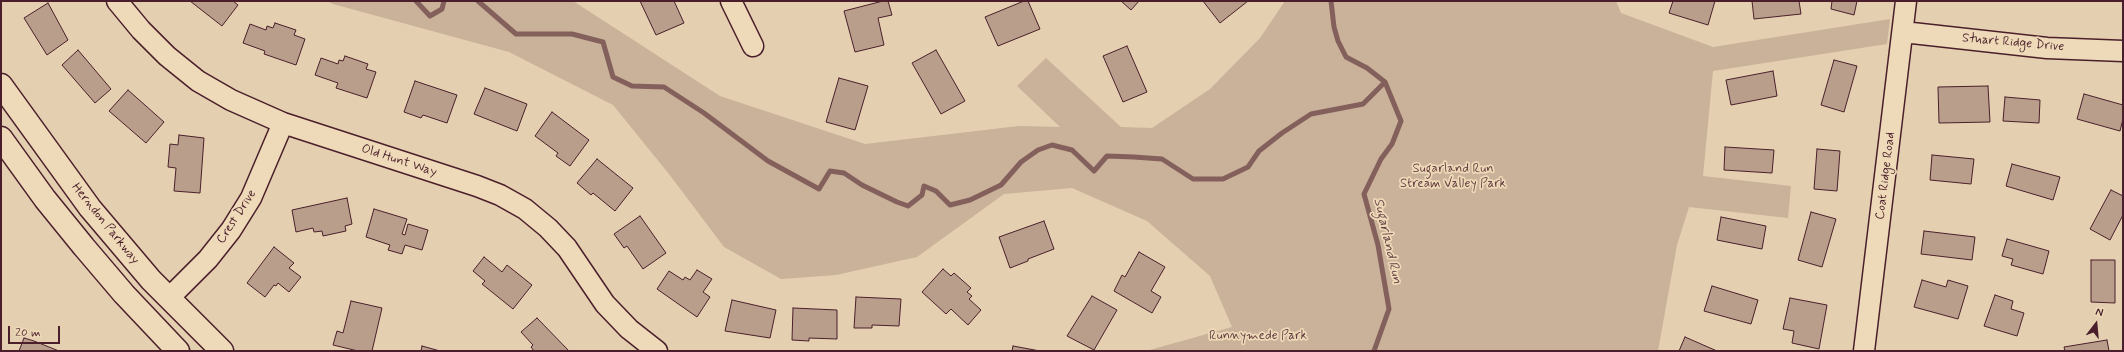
<!DOCTYPE html>
<html>
<head>
<meta charset="utf-8">
<style>
	body { margin:0 }
	#map { position:relative; width:2124px; height:352px; overflow:hidden; background:#e4cfb0; font-family:Mynerve,sans-serif }
	canvas { display:block }
	.frame { position:absolute; inset:0; border:2px solid #4a1f2b; pointer-events:none }
	.north { position:absolute; left:2076px; top:304px; width:40px; height:40px; -webkit-text-stroke:3px #eedab8; paint-order:stroke; rotate:16deg; font-size:11px; font-weight:700; line-height:16px; text-align:center; color:#4a1f2b }
	.north::after { content:''; display:block; margin:auto; width:14px; height:18px; background:#4a1f2b; clip-path:polygon(50% 0,100% 100%,50% 72%,0 100%) }
	.scale { position:absolute; left:8px; top:326px; width:52px; height:18px; box-sizing:border-box; border:2px solid #4a1f2b; border-top:0; padding-left:5px; font-size:12px; line-height:14px; white-space:nowrap; color:#4a1f2b; -webkit-text-stroke:3px #eedab8; paint-order:stroke }
</style>
</head>
<body>
<div id="map">
<canvas width="2124" height="352"></canvas>
<div class="frame"></div>
<div class="north">N</div>
<div class="scale">20 m</div>
</div>
<script>
const c = document.querySelector('canvas').getContext('2d');
c.lineJoin = 'round';
function fillPath(path, color) {
  c.fillStyle = color;
  c.fill(path, 'evenodd');
}
function shape(rows) {
  const path = new Path2D();
  for (const r of rows) {
    path.moveTo(r[0], r[1]);
    for (let i = 2; i < r.length; i += 2) path.lineTo(r[i], r[i + 1]);
  }
  return path;
}
function strokePath(path, color, width, dash) {
  c.strokeStyle = color;
  c.lineWidth = width;
  c.lineCap = dash ? 'butt' : 'round';
  c.setLineDash(dash || []);
  c.stroke(path);
}
function label(font, color, halo, rows, align = 'center') {
  c.font = font + ' Mynerve,sans-serif';
  c.lineWidth = 3.5;
  c.setLineDash([]);
  c.textBaseline = 'middle';
  c.strokeStyle = halo;
  c.fillStyle = color;
  for (const [text, x, y, turn = 0] of rows) {
    c.save();
    c.translate(x, y);
    c.rotate((+turn || 0) * Math.PI / 180);
    c.textAlign = isNaN(turn) ? turn : align;
    if (halo) c.strokeText(text, 0, 0);
    c.fillText(text, 0, 0);
    c.restore();
  }
}
fillPath(shape([
	[327,1,573,1,720,96,865,144,1019,126,1060,127,1017,86,1046,58,1121,127,1152,128,1210,89,1260,38,1285,1,1616,1,1621,13,1713,47,1890,19,1887,44,1713,71,1703,176,1791,186,1788,218,1689,207,1677,245,1658,351,1146,351,1232,327,1210,276,1147,221,1072,188,1004,194,917,257,836,275,781,279,724,247,669,174,613,105,509,52,333,4]
]), '#cab199');
strokePath(shape([
	[416,1,430,16,442,9,444,1],
	[478,1,516,34,572,34,603,42,613,77,632,86,664,87,704,113,768,161,819,189,830,171,844,173,862,185,897,202,908,206,922,195,924,186,936,191,950,205,970,200,1001,185,1021,162,1038,150,1052,145,1072,150,1094,171,1107,156,1134,157,1162,159,1193,179,1223,179,1248,167,1259,151,1282,133,1311,114,1363,104,1385,82],
	[1331,1,1334,27,1338,41,1346,57,1367,68,1385,82,1401,121,1392,144,1381,159,1364,194,1378,245,1389,309,1374,351]
]), '#83605c', 5);
const building = shape([
	[190,1,233,1,238,5,222,26,190,1],
	[640,1,674,1,684,23,656,35,640,1],
	[883,1,888,1,892,15,878,18,884,45,855,52,844,11,883,1],
	[1024,1,1028,1,1040,29,998,46,985,17,1024,1],
	[1121,1,1139,1,1131,10,1121,1],
	[1203,1,1248,1,1220,23,1203,1],
	[1673,1,1715,1,1708,25,1669,13,1673,1],
	[1752,1,1799,1,1801,14,1754,19,1752,1],
	[1832,1,1857,1,1854,15,1831,9,1832,1],
	[48,3,68,40,47,55,24,18,48,3],
	[275,23,296,30,294,35,305,39,296,65,264,54,265,51,243,43,250,24,266,30,267,26,273,28,275,23],
	[1127,46,1147,92,1123,102,1103,56,1127,46],
	[78,50,111,89,95,103,62,65,78,50],
	[936,50,965,101,941,114,912,63,936,50],
	[345,56,368,64,366,69,376,72,367,98,336,88,338,83,315,75,321,58,338,64,339,60,343,61,345,56],
	[1834,60,1857,66,1844,112,1821,105,1834,60],
	[1773,71,1777,96,1731,105,1726,80,1773,71],
	[839,78,868,86,855,130,826,122,839,78],
	[415,81,457,95,447,123,423,115,421,118,404,112,415,81],
	[1988,86,1990,122,1939,123,1938,87,1988,86],
	[485,88,527,104,517,131,474,114,485,88],
	[128,90,164,122,146,143,109,111,128,90],
	[2084,94,2123,105,2123,119,2120,131,2077,119,2084,94],
	[2005,97,2040,100,2039,123,2003,121,2005,97],
	[552,112,589,140,570,166,556,156,558,153,535,136,552,112],
	[179,135,204,138,200,193,174,191,176,168,168,167,170,144,178,145,179,135],
	[1725,147,1774,150,1772,173,1724,170,1725,147],
	[1817,149,1840,151,1837,191,1814,189,1817,149],
	[1932,155,1974,159,1971,184,1930,180,1932,155],
	[597,159,633,188,615,211,593,193,591,195,577,183,597,159],
	[2012,164,2060,177,2053,200,2006,186,2012,164],
	[2111,190,2123,196,2123,215,2110,240,2090,229,2111,190],
	[347,198,352,224,345,226,346,231,323,236,322,231,314,232,313,228,296,232,292,210,347,198],
	[374,209,407,219,402,234,405,235,408,224,428,230,422,250,405,245,402,254,388,250,390,245,366,237,374,209],
	[1811,212,1836,219,1822,267,1798,260,1811,212],
	[640,216,666,253,643,269,627,246,624,248,614,234,640,216],
	[1721,217,1766,226,1762,249,1717,240,1721,217],
	[1044,221,1054,249,1028,259,1028,261,1010,268,999,237,1044,221],
	[1924,231,1975,237,1972,260,1921,254,1924,231],
	[2007,239,2049,251,2043,274,2011,265,2013,259,2002,256,2007,239],
	[274,247,294,263,289,268,301,277,289,292,278,283,276,286,274,285,265,297,247,283,274,247],
	[1139,252,1165,267,1151,291,1161,297,1152,313,1114,291,1122,275,1125,277,1139,252],
	[484,257,502,272,507,265,532,285,513,309,482,284,485,281,473,271,484,257],
	[2091,260,2115,260,2115,303,2091,302,2091,260],
	[943,269,951,276,954,273,971,288,967,292,972,296,969,299,981,310,968,325,951,309,946,314,922,292,943,269],
	[697,270,712,279,703,292,710,297,697,317,657,289,669,271,683,280,685,277,690,280,697,270],
	[1922,280,1946,287,1948,280,1968,286,1958,319,1914,307,1922,280],
	[1712,286,1758,300,1751,324,1704,311,1712,286],
	[1995,295,2013,301,2011,309,2024,313,2017,336,1984,326,1995,295],
	[1092,296,1117,310,1094,350,1067,336,1092,296],
	[856,297,901,299,899,326,872,325,872,328,854,328,856,297],
	[1790,298,1827,305,1819,349,1792,343,1794,331,1783,329,1790,298],
	[732,300,776,310,770,338,725,331,732,300],
	[351,301,382,308,372,351,358,351,333,345,337,331,343,333,351,301],
	[793,308,837,310,837,339,809,338,809,341,792,340,793,308],
	[537,318,569,351,534,351,531,347,533,345,521,332,537,318],
	[1685,337,1717,351,1679,351,1685,337],
	[24,338,34,341,59,351,19,351,24,338],
	[2107,340,2109,351,2065,351,2064,347,2107,340],
	[422,346,440,351,421,351,422,346],
	[1013,346,1040,351,1012,351,1013,346]
]);
fillPath(building, '#b99e8b');
strokePath(building, '#4a1f2b', 1);
const minor = shape([
	[117,1,141,30,167,56,198,81,231,100,283,123,477,186,500,195,525,209,548,228,567,248,605,304,629,329,657,351],
	[731,1,753,46],
	[1903,32,2047,48,2123,51],
	[169,298,208,259,231,230,251,198,283,123],
	[1864,351,1906,1]
]);
const major = shape([
	[1,85,90,208,151,280,222,351],
	[1,138,45,199,84,247,124,294,178,351]
]);
strokePath(minor, '#4a1f2b', 23);
strokePath(major, '#4a1f2b', 25);
strokePath(minor, '#eedab8', 20);
strokePath(major, '#eedab8', 22);
label('13px', '#4a1f2b', '#eedab8', [
	["Stuart Ridge Drive",2013,43,5],
	["Old Hunt Way",399,161,18],
	["Coat Ridge Road",1886,176,-83],
	["Crest Drive",237,217,-57],
	["Herndon Parkway",105,224,51]
]);
label('13px', '#643c41', '#eedab8', [
	["Sugarland Run",1453,169],
	["Stream Valley Park",1453,184],
	["Runnymede Park",1258,336]
]);
label('italic 14px', '#663f44', '#eedab8', [
	["Sugarland Run",1387,241,77]
]);
</script>
</body>
</html>
